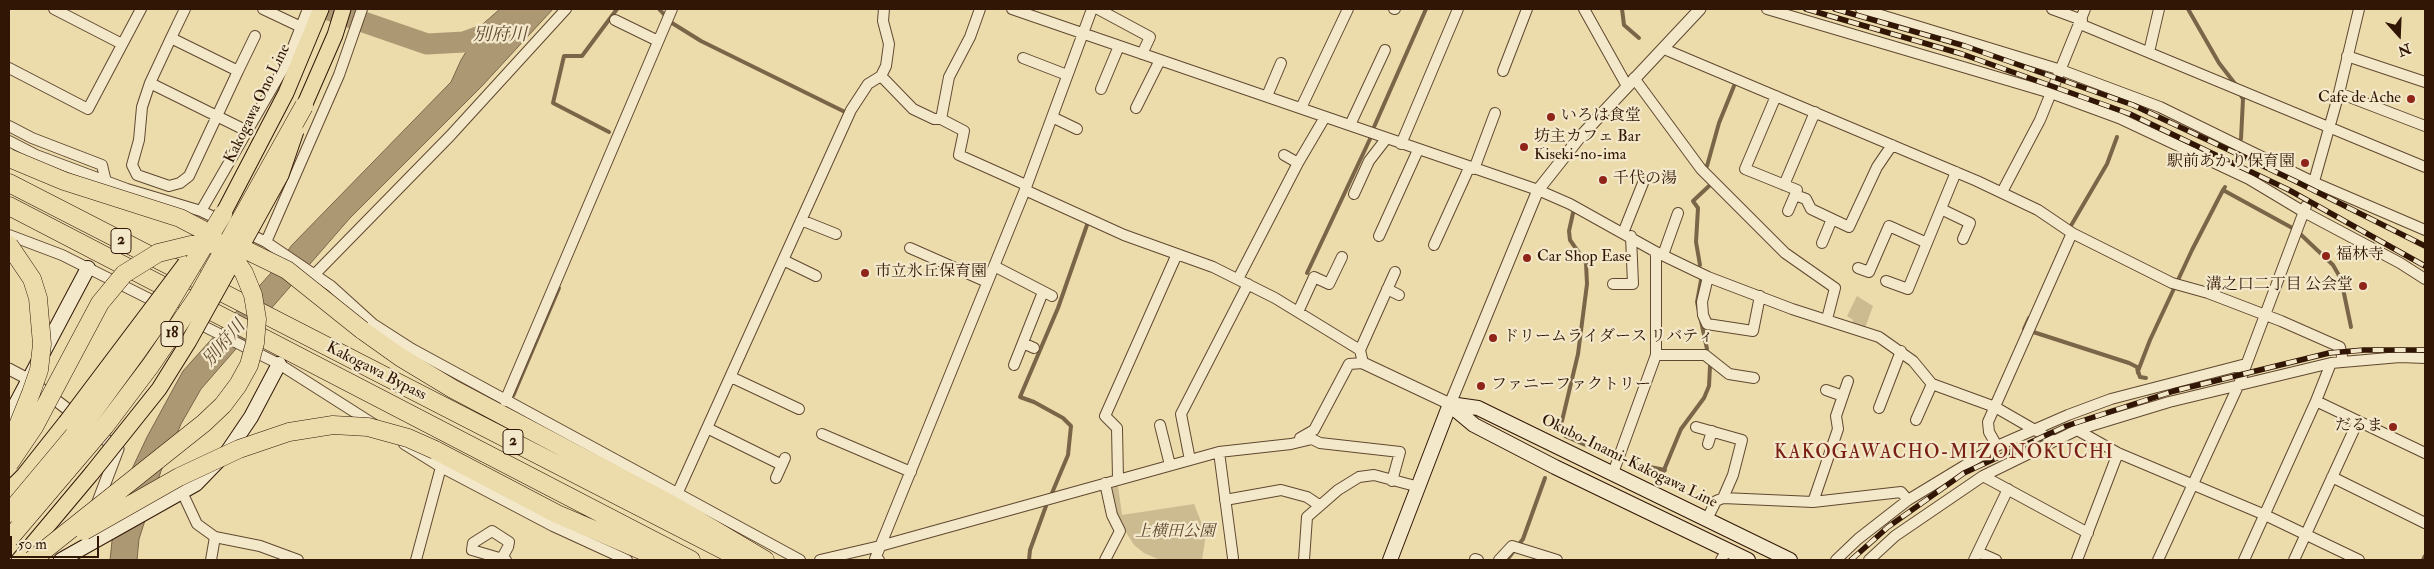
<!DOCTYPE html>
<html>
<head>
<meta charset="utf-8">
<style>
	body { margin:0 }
	#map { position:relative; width:2434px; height:569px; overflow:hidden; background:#ecdcac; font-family:"IM FELL Double Pica",serif }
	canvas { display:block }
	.frame { position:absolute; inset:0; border:10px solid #311606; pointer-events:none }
	.north { position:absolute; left:2374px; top:10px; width:50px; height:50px; -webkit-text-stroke:4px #f3e8c9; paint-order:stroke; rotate:160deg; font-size:14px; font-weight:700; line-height:20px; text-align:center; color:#311606 }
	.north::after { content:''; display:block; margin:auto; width:18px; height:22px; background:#311606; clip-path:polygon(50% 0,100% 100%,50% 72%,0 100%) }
	.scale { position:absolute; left:10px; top:536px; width:89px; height:22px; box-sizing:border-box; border:2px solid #311606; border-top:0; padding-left:6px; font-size:15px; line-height:18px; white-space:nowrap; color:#311606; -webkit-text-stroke:4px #f3e8c9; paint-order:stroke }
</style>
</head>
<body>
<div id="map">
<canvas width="2434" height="569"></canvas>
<div class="frame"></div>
<div class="north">N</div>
<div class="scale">50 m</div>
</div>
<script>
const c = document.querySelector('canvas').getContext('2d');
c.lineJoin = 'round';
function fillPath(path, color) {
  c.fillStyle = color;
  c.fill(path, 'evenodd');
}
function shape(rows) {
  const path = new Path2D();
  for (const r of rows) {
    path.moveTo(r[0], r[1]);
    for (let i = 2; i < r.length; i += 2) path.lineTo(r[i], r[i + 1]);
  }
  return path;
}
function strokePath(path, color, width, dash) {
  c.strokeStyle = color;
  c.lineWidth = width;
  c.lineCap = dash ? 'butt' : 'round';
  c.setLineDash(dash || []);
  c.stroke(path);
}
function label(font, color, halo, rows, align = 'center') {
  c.font = font + ' "IM FELL Double Pica","Noto Serif JP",serif';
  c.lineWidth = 4.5;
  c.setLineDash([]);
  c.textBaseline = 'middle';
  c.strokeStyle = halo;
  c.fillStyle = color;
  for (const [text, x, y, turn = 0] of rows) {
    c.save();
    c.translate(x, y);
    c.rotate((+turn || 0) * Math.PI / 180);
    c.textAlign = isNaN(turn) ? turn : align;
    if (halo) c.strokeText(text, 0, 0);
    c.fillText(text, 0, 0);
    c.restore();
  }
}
fillPath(shape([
	[1857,296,1873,306,1865,328,1852,323,1853,320,1847,316],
	[1118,486,1122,515,1194,504,1206,534,1202,560,1160,560,1144,553,1134,545,1114,513,1112,488]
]), '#ccba90');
const water = shape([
	[500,9,553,9,482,86,350,218,201,389,181,424,161,471,139,539,137,560,110,560,116,503,147,437,183,371,270,274,292,245,451,82,461,60,484,23,500,9]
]);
fillPath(water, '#ac9974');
strokePath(water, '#7b6548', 1);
strokePath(shape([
	[659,9,672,23,701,41,845,112],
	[1622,9,1624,25,1639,38],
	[2188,9,2219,63,2236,85],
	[2239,92,2243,99,2241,139],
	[1374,127,1426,9],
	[609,132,553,103,564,56,582,56,617,9],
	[1707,166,1719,123,1734,86],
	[2225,187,2223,190,2296,230,2333,265,2341,279,2351,327],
	[2069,229,2107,164,2117,137],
	[1700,265,1696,242,1698,208,1693,201,1709,186],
	[1307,273,1370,139],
	[1701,280,1697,302,1707,349],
	[2029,318,2024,329,2129,363,2137,367,2138,373],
	[2146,378,2140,377,2138,371,2150,340,2192,250,2223,190],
	[513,396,559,288],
	[1560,424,1562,421,1578,354,1587,284,1586,263,1570,240,1569,231,1573,213],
	[1565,436,1615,458,1636,464],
	[1645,466,1665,470],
	[1659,482,1681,429,1704,398,1709,386,1710,366],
	[1052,493,1068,455,1071,426,1063,418,1034,402,1020,397,1058,308,1087,225],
	[1029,560,1030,550,1046,506],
	[1507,560,1523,539,1545,478],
	[2423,560,2425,556]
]), '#7b6548', 4);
strokePath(shape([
	[326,9,427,44,464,42,500,29]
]), '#ac9974', 21);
const minor = shape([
	[54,9,122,44],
	[263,9,301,27],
	[1012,9,1538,190,1570,204,1656,252,1708,277,1792,309,1879,337,1913,361,1932,384,1995,407,2054,441],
	[1098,9,1150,37,1142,54],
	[1394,9,1395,9],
	[1584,9,1627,86],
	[1767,9,2051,93,2119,118,2249,179,2304,212,2400,263,2425,279],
	[1861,9,2061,70,2160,107,2313,182,2425,230],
	[2052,9,2082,20],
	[615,20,658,41],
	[2080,24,2425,167],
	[171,38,238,71,189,176,180,183,169,186,137,175,132,165,139,140,142,107,150,83,171,38,185,9],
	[1664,49,1977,181,2038,210,2072,233,2172,283,2208,293,2281,321,2340,347,2343,361],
	[2149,52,2159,9],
	[2347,56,2425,82],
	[1023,58,1067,75],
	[9,68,88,109,141,9],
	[238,71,255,36],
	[1503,71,1527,9],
	[881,76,913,109,934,119,941,119,964,131,959,155,1026,185],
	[1634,78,1701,169,1785,253,1835,288,1827,319],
	[150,83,247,131],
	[1101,89,1119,46],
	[2339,93,2425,126],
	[1267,96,1281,63],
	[1776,96,1745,169,1797,190,1788,211],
	[1136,108,1160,60],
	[1301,108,1348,9],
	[1052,117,1077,129],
	[941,119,949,77,970,37,980,9],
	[1350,125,1385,50],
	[9,126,32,138,102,165,106,182],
	[9,141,36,155,127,189,201,211,266,242,331,286,373,324,412,349,800,560],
	[1401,144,1458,9],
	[1284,155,1298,163],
	[1474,169,1495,113],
	[1784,185,1815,112],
	[2313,185,2339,93,2359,9],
	[1025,190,1124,235,1213,267,1275,298,1360,350,1363,363,1349,364,1314,430,1300,438],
	[2002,192,2040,120,2085,9],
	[1354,194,1369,161,1386,139],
	[1795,195,1806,199,1811,209,1849,227,1877,167,1892,145],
	[1941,209,1970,223,1963,239],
	[201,211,287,62,308,9],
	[801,220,836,234],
	[1623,233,1643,183],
	[9,235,62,255,279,364,375,425],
	[1379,236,1418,150],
	[266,242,339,75,362,9],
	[1822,243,1832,219],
	[1434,245,1469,168],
	[910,248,987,282],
	[1663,255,1678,213],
	[783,260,816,276],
	[994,266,1052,296],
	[1858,268,1869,272,1889,226,1927,243],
	[314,275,450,136,566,9],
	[1708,277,1702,302,1703,315,1707,324,1753,331,1760,296],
	[1238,279,1298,163,1325,117],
	[1886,281,1908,289,1956,172],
	[1613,284,1633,284,1631,236],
	[1387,289,1399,295],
	[1298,312,1314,277,1329,284,1342,257],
	[1023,343,1034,348],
	[1360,350,1395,272],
	[1656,355,1705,355,1729,374,1754,378],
	[2331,363,2316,401,2425,453],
	[1014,365,1043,292],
	[731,377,799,409],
	[1826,390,1843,396],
	[505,401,672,9],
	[1879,408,1901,351],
	[1916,420,1932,384],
	[1160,425,1170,465],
	[1696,427,1742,440,1733,475,1723,498],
	[707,428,782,465],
	[2077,430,2118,453,2265,515,2359,560],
	[822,434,911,472],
	[404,444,441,467,553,526,627,560],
	[1708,444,1712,431],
	[1997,446,1989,432,1988,422,2072,233],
	[1219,452,1233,558],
	[1190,460,1181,414,1248,284],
	[1613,473,1656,355,1656,252],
	[1983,476,2088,533],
	[2332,477,2425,523],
	[776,478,785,458],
	[1118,479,1117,428,1105,416,1177,254],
	[1105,483,1112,515,1120,531,1105,560],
	[182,492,197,524,215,537,260,546,298,560],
	[678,492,851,110,868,84,881,76,886,66,889,44,883,21,884,9],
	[1225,500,1281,490,1307,497,1319,505],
	[1813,502,1838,429,1836,416,1848,381],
	[1707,519,1716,501,1723,498,1813,502,1901,492,1908,500],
	[1978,552,1996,560],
	[502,558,508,547,509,542,492,531,473,543,472,550,506,560],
	[1475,559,1478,560],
	[211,560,215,537],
	[416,560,441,467],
	[820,560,880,546,1219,452,1291,444,1312,439,1320,443,1400,452,1392,481],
	[879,560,875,559,1025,190,1092,9],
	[1304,560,1307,517,1338,490,1359,477,1374,475,1419,487],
	[1499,560,1512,546,1557,560],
	[1721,560,1727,550],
	[1836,560,1858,539,1908,500,1997,446,2068,415,2111,399,2246,364],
	[1869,560,1895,536,1983,476,2077,430,2169,402,2331,363,2400,357,2425,358],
	[1974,560,2008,489],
	[2077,560,2118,453],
	[2158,560,2239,384,2306,206],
	[2244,560,2316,401],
	[2294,560,2358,421]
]);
const tertiary = shape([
	[1363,363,1450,404,1538,190,1580,137,1700,9],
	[9,369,28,379,79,418],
	[93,430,118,449,96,507]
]);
const secondary = shape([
	[1450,404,1478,408,1790,560],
	[1450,405,1474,425,1555,467,1748,560],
	[9,417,88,268],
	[61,560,196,484,228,451,251,417,279,364],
	[1390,560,1450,404]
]);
const primary = shape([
	[304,106,335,35,343,9],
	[223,214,286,93,321,9],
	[9,490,24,475,66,422],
	[19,560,92,473]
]);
const motorway = shape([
	[9,183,743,560],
	[9,206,691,560],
	[362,330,400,357,453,389,674,506,765,560],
	[435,450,557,514,664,560]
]);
strokePath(minor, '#604830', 12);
strokePath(tertiary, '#604830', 13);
strokePath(secondary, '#311606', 16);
strokePath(primary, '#311606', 17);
strokePath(motorway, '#311606', 19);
strokePath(minor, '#f3e8c9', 10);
strokePath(tertiary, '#f3e8c9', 11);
strokePath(secondary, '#f3e8c9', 14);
strokePath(primary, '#ecdcac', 15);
strokePath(motorway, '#ecdcac', 18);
const rail = shape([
	[1806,9,1962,54,2130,114,2289,190,2425,266],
	[1835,9,1965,46,2133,105,2295,181,2425,246],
	[1851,560,1888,527,1964,473,2066,426,2174,391,2329,353,2364,350,2425,350]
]);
strokePath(rail, '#311606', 5.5);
strokePath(rail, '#f3e8c9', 4, [11]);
const primaryBridge = shape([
	[66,422,185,264],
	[92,473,159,389,189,341,281,175,296,131]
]);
const motorwayBridge = shape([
	[9,158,64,181,180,218,201,229,232,255,244,273,253,295,257,319,255,343,249,365,238,385,223,405,204,423,32,560],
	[9,245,32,279,38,298,42,344,39,370,31,393,9,448],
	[9,464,34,427,100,303,124,274,158,253,191,245,215,244,234,246,248,251,287,270,362,330],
	[9,513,90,416,134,356,158,322,223,214],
	[84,531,179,477,239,449,289,432,333,425,368,427,408,438,435,450],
	[9,539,105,426,151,365,198,296,304,106]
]);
strokePath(primaryBridge, '#311606', 17, []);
strokePath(motorwayBridge, '#311606', 19, []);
strokePath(primaryBridge, '#ecdcac', 15);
strokePath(motorwayBridge, '#ecdcac', 18);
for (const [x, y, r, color] of [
	[2411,99,5,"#8f2418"],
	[1551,117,5,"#8f2418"],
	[1524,147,5,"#8f2418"],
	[2305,163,5,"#8f2418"],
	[1603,180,5,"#8f2418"],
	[2326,256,5,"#8f2418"],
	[1527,258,5,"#8f2418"],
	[865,273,5,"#8f2418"],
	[2363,286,5,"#8f2418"],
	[1493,338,5,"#8f2418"],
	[1481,386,5,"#8f2418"],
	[2393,427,5,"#8f2418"]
]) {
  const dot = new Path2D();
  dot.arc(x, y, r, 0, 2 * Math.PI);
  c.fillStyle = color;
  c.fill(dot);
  strokePath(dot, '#f3e8c9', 2);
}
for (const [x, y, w] of [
	[121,241,20],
	[172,334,22],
	[513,442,20]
]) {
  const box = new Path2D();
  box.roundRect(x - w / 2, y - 12.5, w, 25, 4);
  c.fillStyle = '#f3e8c9';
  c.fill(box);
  strokePath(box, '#311606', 1);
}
label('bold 15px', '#311606', null, [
	["2",121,241],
	["18",172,334],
	["2",513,442]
]);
label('16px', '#311606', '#f3e8c9', [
	["Cafe de Ache",2401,99,"right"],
	["いろは食堂",1561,117],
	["坊主カフェ Bar",1534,138],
	["Kiseki-no-ima",1534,156],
	["駅前あかり保育園",2295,163,"right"],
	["千代の湯",1613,180],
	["福林寺",2336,256],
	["Car Shop Ease",1537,258],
	["市立氷丘保育園",875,273],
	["溝之口二丁目 公会堂",2353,286,"right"],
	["ドリームライダース リバティ",1503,338],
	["ファニーファクトリー",1491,386],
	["だるま",2383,427,"right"]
], 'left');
label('16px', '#311606', '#f3e8c9', [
	["Kakogawa Ono Line",258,104,-64],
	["Kakogawa Bypass",376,372,27],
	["Okubo-Inami-Kakogawa Line",1629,462,26]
]);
label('italic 16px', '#60472f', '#f3e8c9', [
	["上横田公園",1175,533]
]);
label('italic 18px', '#624a32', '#f3e8c9', [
	["別府川",500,36],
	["別府川",225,344,-49]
]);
c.letterSpacing = '1px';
label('19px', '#7a1f14', '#f3e8c9', [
	["KAKOGAWACHO-MIZONOKUCHI",1944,454]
]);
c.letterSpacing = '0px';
</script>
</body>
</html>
